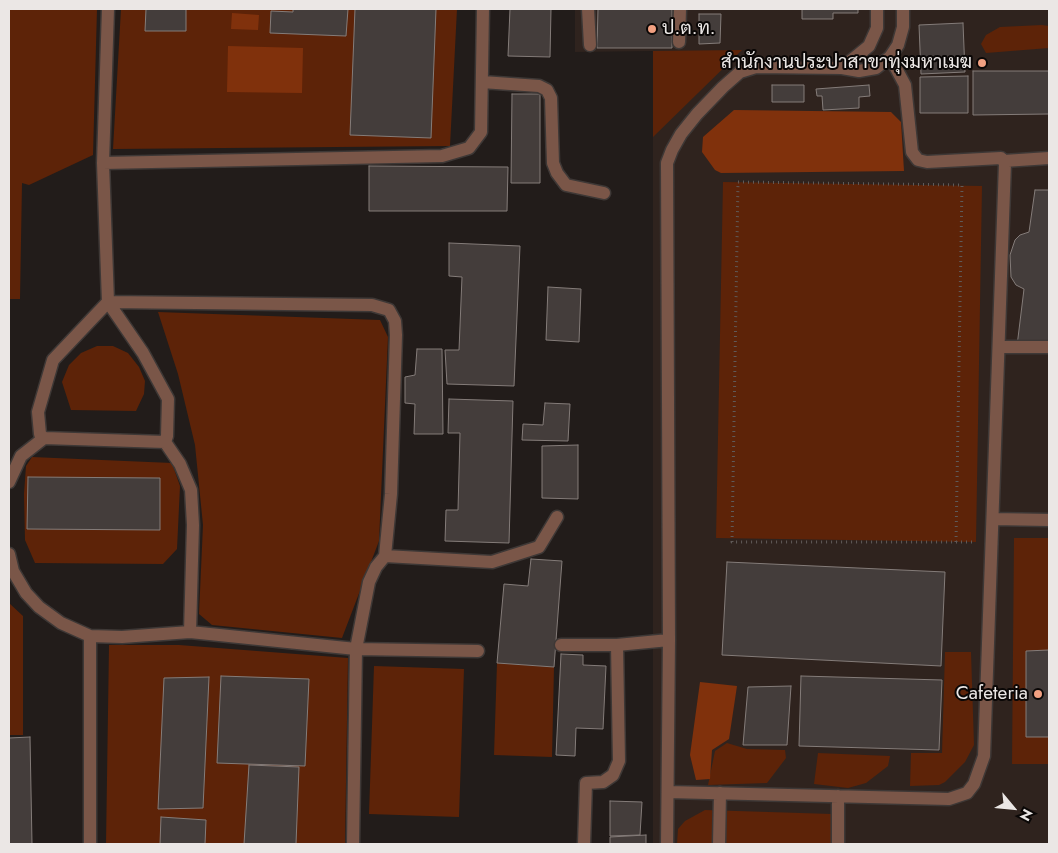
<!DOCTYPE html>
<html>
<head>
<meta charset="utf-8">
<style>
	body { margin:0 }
	#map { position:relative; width:1058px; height:853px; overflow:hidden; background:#221c1a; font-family:Jost,sans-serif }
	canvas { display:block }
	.frame { position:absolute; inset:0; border:10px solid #ebe7e5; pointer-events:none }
	.north { position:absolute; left:988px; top:783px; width:50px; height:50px; -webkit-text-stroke:4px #0a0706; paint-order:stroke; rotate:118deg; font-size:14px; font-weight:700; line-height:20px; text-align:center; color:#ebe7e5 }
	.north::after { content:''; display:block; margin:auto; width:18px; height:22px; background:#ebe7e5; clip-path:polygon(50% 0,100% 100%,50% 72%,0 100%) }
</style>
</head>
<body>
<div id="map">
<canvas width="1058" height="853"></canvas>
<div class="frame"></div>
<div class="north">N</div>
</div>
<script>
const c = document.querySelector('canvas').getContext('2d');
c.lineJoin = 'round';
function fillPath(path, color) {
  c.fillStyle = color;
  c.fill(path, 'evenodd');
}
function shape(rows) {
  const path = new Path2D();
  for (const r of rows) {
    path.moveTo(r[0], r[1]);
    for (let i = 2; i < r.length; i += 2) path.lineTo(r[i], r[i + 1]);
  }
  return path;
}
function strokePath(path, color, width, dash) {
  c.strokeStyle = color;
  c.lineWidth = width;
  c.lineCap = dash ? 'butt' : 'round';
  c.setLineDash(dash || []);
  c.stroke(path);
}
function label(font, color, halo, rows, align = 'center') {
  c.font = font + ' Jost,Sarabun,sans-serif';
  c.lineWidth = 4;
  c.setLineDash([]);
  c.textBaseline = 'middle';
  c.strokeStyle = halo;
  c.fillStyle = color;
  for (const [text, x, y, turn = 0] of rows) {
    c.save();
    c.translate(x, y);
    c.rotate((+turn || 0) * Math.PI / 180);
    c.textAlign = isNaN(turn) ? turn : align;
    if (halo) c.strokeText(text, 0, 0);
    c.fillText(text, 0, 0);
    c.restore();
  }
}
fillPath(shape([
	[575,9,1049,9,1049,844,653,844,653,51,575,52]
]), '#2f231e');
fillPath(shape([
	[9,9,97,9,93,155,29,185,22,183,20,299,9,299],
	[121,9,457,9,450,146,113,149],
	[1042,25,1049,26,1049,48,986,53,981,44,986,35,1000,27],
	[742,50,653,137,653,51],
	[723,182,982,186,976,542,716,538],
	[158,312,380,320,388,337,379,541,342,638,212,625,199,614,203,525,195,445,178,374],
	[97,346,113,346,128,353,139,367,145,381,144,394,136,411,71,410,62,382,69,365,81,353],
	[32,457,172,463,180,486,177,549,163,564,35,563,25,540,24,494,26,466],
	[1014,538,1049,538,1049,764,1012,764],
	[9,603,23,616,23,735,9,735],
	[109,645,179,645,348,658,345,844,106,844],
	[945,652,971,652,974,745,965,762,945,782,939,785,910,786,911,753,942,753],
	[497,663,554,667,552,757,494,755],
	[374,666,464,669,459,817,369,814],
	[727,743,747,749,785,750,786,758,767,783,708,785,715,751],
	[818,753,890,756,888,766,866,783,848,788,814,784],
	[705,810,832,814,841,822,845,835,845,844,677,844,678,829,685,821]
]), '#5d2308');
fillPath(shape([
	[232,13,259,15,258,30,231,29],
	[228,46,303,48,302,93,227,92],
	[734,110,891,112,901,122,904,171,721,173,715,170,702,152,703,137],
	[700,682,737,686,729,739,712,750,710,779,696,780,690,755]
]), '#80310c');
const building = shape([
	[146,9,186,9,186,31,145,31,146,9],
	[293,9,348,9,346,36,270,33,271,11,293,12,293,9],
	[355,9,436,9,431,138,350,135,355,9],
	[510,9,551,9,550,57,508,56,510,9],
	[598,9,672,9,672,48,597,48,598,9],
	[802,9,858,9,858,13,833,13,833,19,802,19,802,9],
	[699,14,721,14,720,43,699,44,699,14],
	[963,23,965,72,921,74,919,25,963,23],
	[973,71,1049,71,1049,114,973,115,973,71],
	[968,76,968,113,920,113,920,77,968,76],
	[772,85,804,85,804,102,772,102,772,85],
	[869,85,870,96,859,97,859,108,823,110,822,96,817,96,816,89,869,85],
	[512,94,540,94,540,183,511,183,512,94],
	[369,166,508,167,507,211,369,211,369,166],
	[1035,190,1049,190,1049,342,1017,346,1024,289,1016,285,1011,277,1010,255,1015,240,1020,235,1029,232,1035,190],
	[449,243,520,246,514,386,447,384,445,350,459,350,462,277,449,276,449,243],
	[548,287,581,289,579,342,546,340,548,287],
	[417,349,442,349,443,434,414,434,415,404,405,403,405,377,415,375,417,349],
	[449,399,513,401,509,543,445,541,446,510,458,510,460,433,448,433,449,399],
	[545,403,570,404,568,441,522,440,523,424,543,425,545,403],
	[578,445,578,499,542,498,542,446,578,445],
	[28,477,160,478,160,530,27,529,28,477],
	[531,559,562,561,554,667,497,663,504,584,528,586,531,559],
	[727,562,945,572,941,666,722,655,727,562],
	[1049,650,1049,737,1026,737,1026,651,1049,650],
	[561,654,583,655,583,665,606,666,603,729,576,728,575,756,556,755,561,654],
	[221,676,309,679,305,766,217,763,221,676],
	[801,676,942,680,939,750,799,746,801,676],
	[209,677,203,808,158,809,164,678,209,677],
	[791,686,787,745,743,745,748,687,791,686],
	[30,737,32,844,9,844,9,738,30,737],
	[249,765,299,767,296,844,244,844,249,765],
	[610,801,642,802,640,835,610,836,610,801],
	[161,817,206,820,205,844,160,844,161,817],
	[646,835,646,844,610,844,610,837,646,835]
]);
fillPath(building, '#443d3b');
strokePath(building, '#847c79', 1);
const minor = shape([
	[588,9,590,45],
	[679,42,680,9],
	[842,68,869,46,877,28,877,9],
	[482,82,539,86,547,90,551,98,553,163,557,173,566,185,604,193],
	[1004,161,1049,158],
	[103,163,442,156,469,148,481,132,483,9],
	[999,347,1049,347],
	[44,438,165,442],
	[9,482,21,456,44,438,40,434,38,412,53,360,108,302,372,305,389,310,395,321,396,335,391,494,385,556,376,567,369,582,356,649,353,844],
	[993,519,1049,520],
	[9,554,13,571,26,593,39,607,61,623,90,636,122,637,190,632,193,525,191,490,180,464,165,442,167,436,168,399,143,353,108,302,103,163,108,9],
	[385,556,492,562,539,547,557,517],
	[190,632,356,649,478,651],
	[561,645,617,645,669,640],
	[668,792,949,799,967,793,974,784,984,756,1005,163,1001,158,927,162,918,160,912,152,905,85,890,57],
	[90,844,90,636],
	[584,844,586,783,603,782,613,775,619,761,617,645],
	[667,844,669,640,667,163,672,150,681,134,697,114,723,87,740,72,756,67,842,68,859,71,876,68,890,57,898,45,903,27,903,9],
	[719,844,720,793],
	[838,844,838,796]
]);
strokePath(minor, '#3e3836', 15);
strokePath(shape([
	[738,182,962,185,956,542,732,542,738,182],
	[956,542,976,542]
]), '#605a58', 3, [1, 4]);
strokePath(minor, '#7a5648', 12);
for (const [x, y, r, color] of [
	[652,29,5,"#f2a081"],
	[982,63,5,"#f2a081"],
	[1038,694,5,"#f2a081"]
]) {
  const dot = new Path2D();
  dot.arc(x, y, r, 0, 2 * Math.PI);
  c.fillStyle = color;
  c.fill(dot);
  strokePath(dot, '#0a0706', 2);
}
label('19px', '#ebe7e5', '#0a0706', [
	["ป.ต.ท.",662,29,"left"],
	["สำนักงานประปาสาขาทุ่งมหาเมฆ",972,63],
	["Cafeteria",1028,694]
], 'right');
</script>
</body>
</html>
